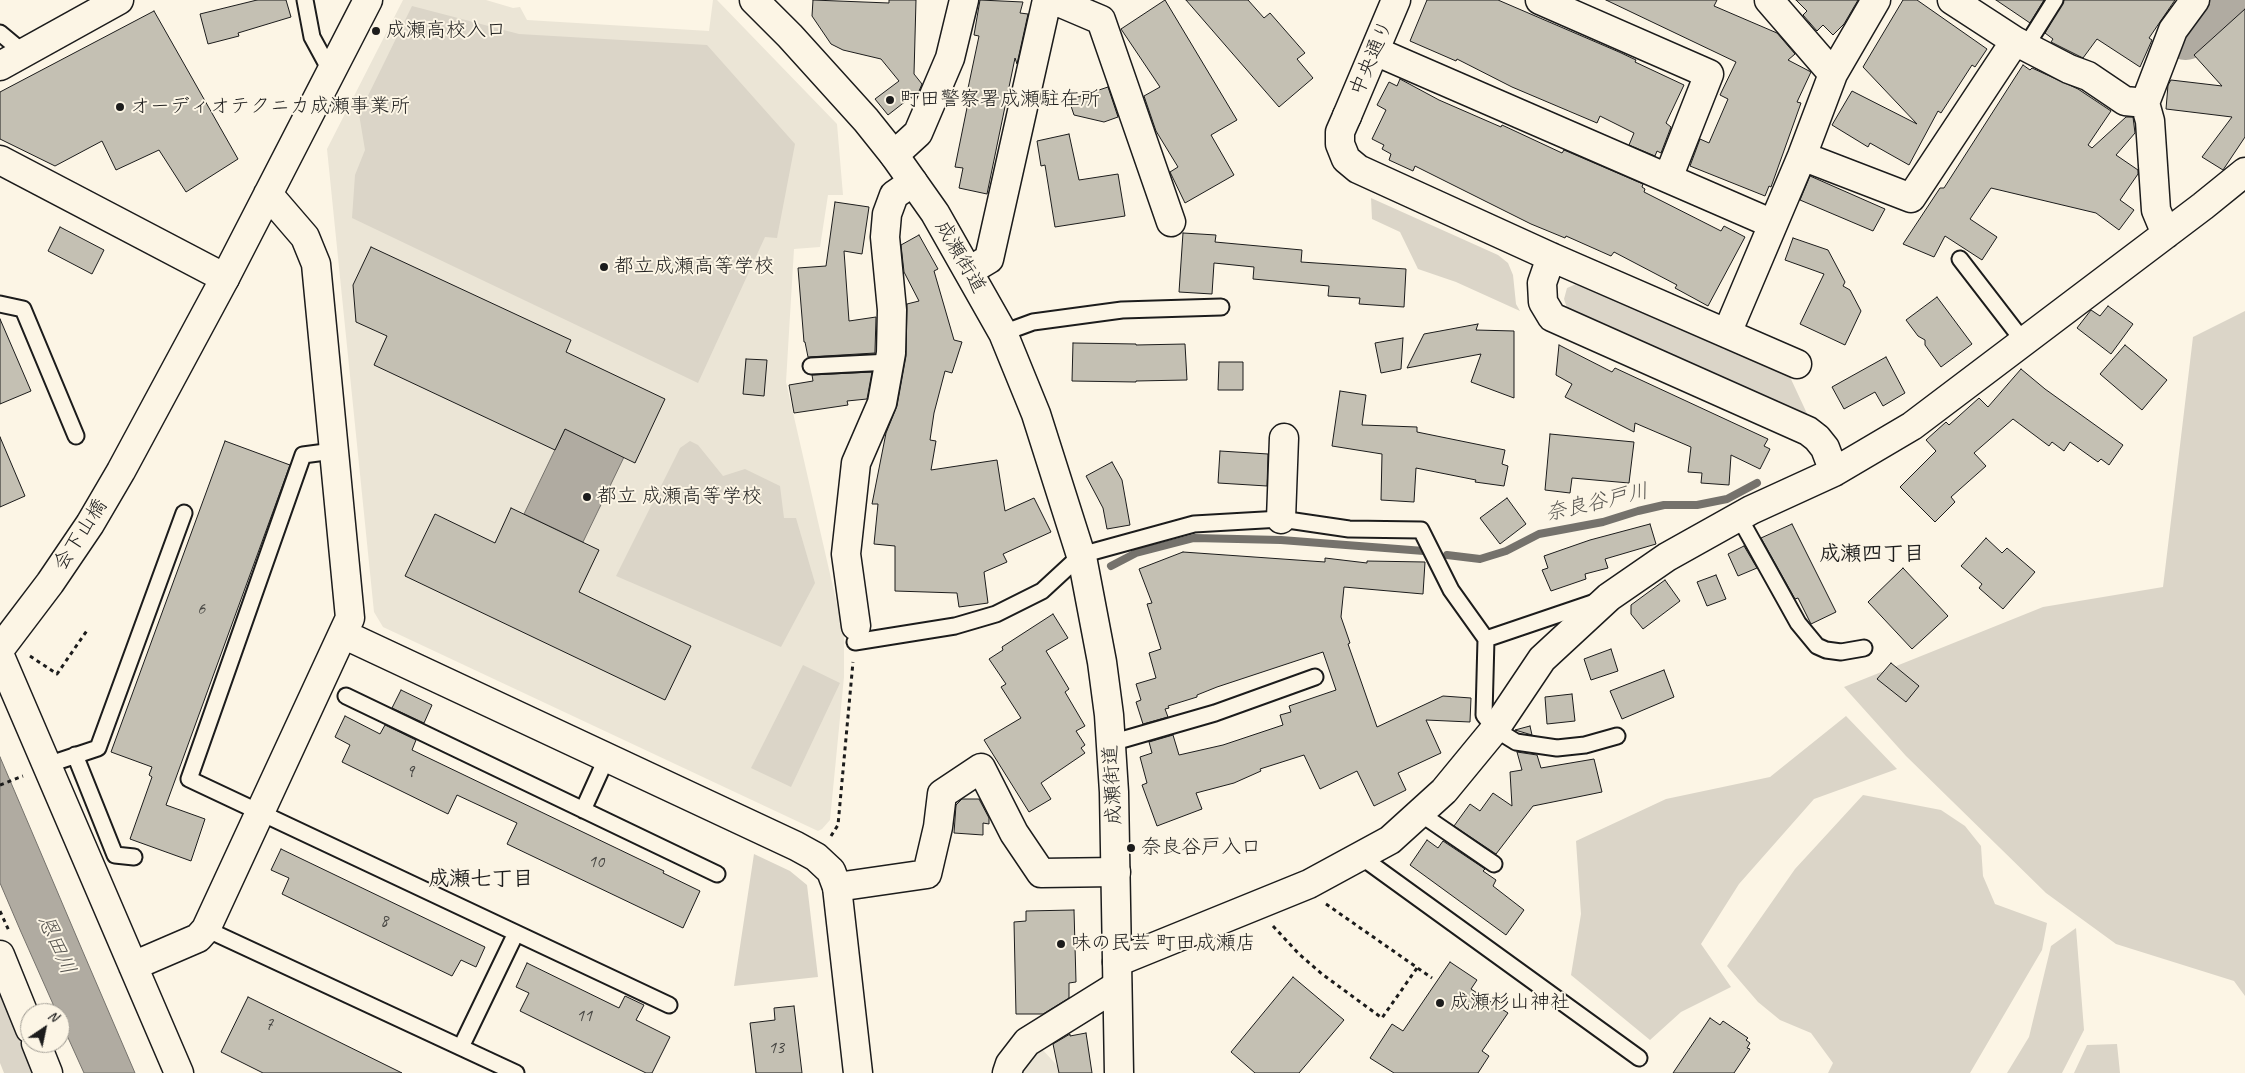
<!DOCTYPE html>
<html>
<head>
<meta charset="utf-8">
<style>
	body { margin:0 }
	#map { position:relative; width:2245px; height:1073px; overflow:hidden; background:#fcf5e5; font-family:Caveat,sans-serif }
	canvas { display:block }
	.north { position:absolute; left:20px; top:1003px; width:50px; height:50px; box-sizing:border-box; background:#fcf5e5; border:1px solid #a29e95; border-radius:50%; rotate:34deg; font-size:14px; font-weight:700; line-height:20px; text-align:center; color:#1c1c1c }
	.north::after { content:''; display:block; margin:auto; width:18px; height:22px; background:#1c1c1c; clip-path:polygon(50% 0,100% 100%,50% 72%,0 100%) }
</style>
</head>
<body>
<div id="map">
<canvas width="2245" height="1073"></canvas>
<div class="north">N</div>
</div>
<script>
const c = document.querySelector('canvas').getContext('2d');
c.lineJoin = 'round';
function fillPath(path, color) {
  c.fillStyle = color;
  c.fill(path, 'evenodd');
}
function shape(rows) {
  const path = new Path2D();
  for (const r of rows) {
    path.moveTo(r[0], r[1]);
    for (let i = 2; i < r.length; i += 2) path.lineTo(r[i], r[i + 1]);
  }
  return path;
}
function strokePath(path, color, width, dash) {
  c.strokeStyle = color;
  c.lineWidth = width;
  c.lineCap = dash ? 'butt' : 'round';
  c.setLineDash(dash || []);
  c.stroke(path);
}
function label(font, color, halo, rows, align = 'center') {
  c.font = font + ' Caveat,"Klee One",sans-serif';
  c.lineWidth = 4;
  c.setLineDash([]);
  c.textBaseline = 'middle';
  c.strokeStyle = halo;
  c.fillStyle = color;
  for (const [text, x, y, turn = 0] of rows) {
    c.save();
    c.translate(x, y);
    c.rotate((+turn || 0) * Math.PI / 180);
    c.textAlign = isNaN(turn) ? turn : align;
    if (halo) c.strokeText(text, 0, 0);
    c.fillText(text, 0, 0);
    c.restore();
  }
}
fillPath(shape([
	[403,0,486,0,513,8,520,7,527,20,709,31,713,0,717,0,837,124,843,195,828,195,820,247,794,249,786,382,844,635,844,677,830,820,822,829,818,831,383,627,374,612,327,149],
	[1041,1048,1064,1073,1018,1073,1025,1061]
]), '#ebe5d6');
fillPath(shape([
	[412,6,519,34,707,45,795,144,777,238,765,237,698,383,352,218,355,175,365,150,359,114],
	[1371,198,1498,255,1508,263,1513,275,1516,304,1520,311,1456,282,1418,269,1400,232,1372,219],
	[1583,281,1790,377,1810,420,1568,311,1564,299,1567,288],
	[2245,311,2245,996,2234,981,2116,944,2046,893,1906,756,1844,687,2043,607,2163,587,2193,337],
	[690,441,698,445,723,476,745,469,780,486,784,518,796,518,815,583,781,647,616,576,680,448],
	[803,665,840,683,791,787,751,768],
	[1846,716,1897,769,1814,799,1739,884,1701,944,1731,987,1681,1012,1650,1040,1571,975,1581,914,1576,841,1666,799,1770,777],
	[1863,795,1941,810,1965,826,1981,846,1983,876,1995,904,2047,923,2042,950,1970,1073,1828,1073,1833,1063,1811,1033,1780,1020,1758,1002,1727,966,1795,869],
	[754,854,790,871,807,885,818,977,734,986],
	[2076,928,2084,1030,2062,1073,2007,1073,2029,1037,2051,946],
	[0,984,37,1073,4,1073,0,1063],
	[2117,1044,2120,1073,2074,1073,2087,1045]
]), '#dbd5c8');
const water = shape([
	[565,429,624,457,583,542,524,514,565,429],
	[0,757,83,952,135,1073,84,1073,60,1020,60,1013,57,1013,21,932,0,883,0,757]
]);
fillPath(water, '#b0aba1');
strokePath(water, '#75726c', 1);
strokePath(shape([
	[1447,555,1480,559,1506,551,1539,534,1603,522,1638,511,1664,505,1697,505,1727,499,1757,483],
	[1111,566,1136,553,1194,538,1281,540,1424,551]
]), '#75726c', 8);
strokePath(shape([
	[2186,37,2226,0]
]), '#b0aba1', 46);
const building = shape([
	[257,0,286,0,291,17,238,33,239,36,208,44,200,14,257,0],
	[813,0,889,3,889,0,916,0,914,74,922,84,919,91,914,95,914,101,911,97,888,115,875,99,899,81,881,59,843,50,831,44,812,16,813,0],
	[980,0,1023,2,1020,13,1028,14,1017,64,1015,58,987,194,959,188,963,168,955,167,970,93,967,93,979,36,974,35,980,0],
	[1165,0,1237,120,1211,135,1234,175,1185,203,1170,172,1178,167,1156,131,1144,96,1160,87,1121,29,1165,0],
	[1186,0,1248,0,1264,18,1270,13,1305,53,1297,59,1313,78,1279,107,1186,0],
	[1427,0,1498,0,1619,52,1636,60,1635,62,1684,85,1666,123,1671,127,1661,153,1657,151,1655,156,1629,145,1634,133,1600,116,1597,123,1512,87,1457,59,1456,61,1410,41,1427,0],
	[1606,0,1717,0,1714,6,1777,33,1795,54,1788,60,1811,72,1797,102,1801,103,1771,187,1769,186,1765,196,1690,166,1700,139,1709,143,1728,99,1720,95,1736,62,1606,0],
	[1796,0,1858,0,1844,24,1833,35,1823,25,1817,31,1803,15,1807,11,1796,0],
	[1903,0,1917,0,1987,49,1975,67,1972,65,1941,113,1938,111,1909,165,1870,143,1868,147,1832,125,1852,91,1917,124,1863,67,1903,0],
	[1996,0,2044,0,2030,23,1996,0],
	[2064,0,2175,0,2149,38,2152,40,2140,67,2097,39,2083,58,2051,42,2053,39,2045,33,2064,0],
	[2245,9,2245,137,2223,170,2202,157,2232,117,2166,109,2168,85,2171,80,2222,86,2194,55,2245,9],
	[154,11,238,159,186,192,159,150,116,170,102,141,55,166,0,139,0,92,154,11],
	[2023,65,2030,70,2032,68,2078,89,2111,111,2088,145,2092,148,2126,117,2133,117,2135,133,2116,155,2138,170,2138,174,2120,200,2134,210,2119,230,2096,213,1991,188,1970,219,1997,237,1982,260,1945,236,1934,257,1903,244,1940,188,1944,188,2023,65],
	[1400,79,1439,100,1501,127,1502,125,1562,153,1564,150,1643,184,1642,187,1645,189,1644,192,1721,231,1724,226,1745,237,1708,306,1675,288,1677,285,1614,252,1611,256,1566,236,1565,238,1531,224,1415,166,1413,171,1389,160,1391,154,1382,149,1384,145,1372,139,1386,110,1377,105,1389,82,1397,86,1400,79],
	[1108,87,1118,117,1104,122,1074,115,1069,100,1108,87],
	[1069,134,1079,180,1118,174,1125,216,1055,227,1045,165,1041,166,1037,141,1069,134],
	[1810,176,1885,209,1873,231,1800,200,1810,176],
	[835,202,869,207,862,254,844,251,849,321,876,317,875,351,875,353,808,357,805,342,804,342,798,268,826,266,835,202],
	[60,227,104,250,92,274,48,251,60,227],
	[1183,233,1216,235,1215,242,1302,250,1301,262,1406,269,1404,307,1359,304,1360,298,1328,296,1329,286,1253,279,1254,267,1214,263,1212,294,1179,292,1183,233],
	[919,235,938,269,934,271,954,340,962,342,952,373,945,371,934,413,930,440,936,441,931,470,997,460,1005,511,1034,498,1051,532,1003,554,1007,562,984,572,988,603,959,607,957,593,895,591,895,546,874,544,878,504,872,504,886,433,897,406,906,356,907,304,919,301,904,272,901,245,919,235],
	[1793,238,1828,250,1845,282,1843,286,1850,290,1861,311,1845,345,1800,324,1824,274,1785,260,1793,238],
	[371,247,571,340,566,352,665,399,635,463,565,429,555,450,374,365,387,336,356,322,353,285,371,247],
	[1937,297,1972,344,1941,367,1925,345,1925,340,1918,336,1906,320,1937,297],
	[2108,306,2133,324,2111,354,2077,328,2091,310,2100,316,2108,306],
	[0,319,31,391,0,404,0,319],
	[1478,324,1476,330,1514,331,1514,398,1471,382,1481,354,1407,368,1424,334,1478,324],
	[1403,338,1401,369,1381,373,1375,343,1403,338],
	[1073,343,1136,344,1136,345,1185,344,1187,380,1136,381,1136,382,1072,381,1073,343],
	[1559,345,1612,372,1615,368,1768,439,1764,446,1770,449,1760,469,1731,455,1729,485,1701,483,1702,473,1688,472,1691,447,1635,423,1634,432,1565,397,1572,384,1556,375,1559,345],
	[2125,345,2167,380,2142,410,2100,374,2125,345],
	[1886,357,1905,393,1883,406,1875,392,1844,409,1832,387,1886,357],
	[746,359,767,360,764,396,743,394,746,359],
	[1219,362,1243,362,1243,390,1218,390,1219,362],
	[2021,369,2045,389,2123,445,2109,465,2101,459,2098,462,2070,442,2064,451,2052,442,2049,446,2013,419,1974,453,1986,466,1951,497,1955,502,1935,522,1900,487,1936,451,1926,440,1946,422,1949,425,1979,398,1988,407,2021,369],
	[872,372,867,399,847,401,848,405,794,413,789,385,813,381,812,375,872,372],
	[1340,391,1366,395,1362,425,1417,427,1417,432,1505,450,1502,464,1508,466,1504,486,1475,482,1476,480,1416,468,1414,502,1381,500,1382,454,1332,446,1340,391],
	[1550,434,1634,442,1629,483,1572,478,1570,493,1545,490,1550,434],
	[0,437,25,496,0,507,0,437],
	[225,441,290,465,166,805,205,819,191,861,130,839,152,777,149,775,152,767,111,752,225,441],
	[1220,451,1268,454,1267,486,1218,483,1220,451],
	[1112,462,1122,480,1130,525,1107,529,1103,508,1086,476,1112,462],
	[1507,498,1526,524,1500,544,1480,518,1507,498],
	[511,508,599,550,579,592,691,646,665,700,405,576,435,514,495,543,511,508],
	[1650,524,1656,544,1605,559,1608,568,1585,574,1586,579,1551,591,1542,570,1548,568,1544,556,1590,540,1650,524],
	[1792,524,1836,612,1811,624,1798,598,1795,599,1761,538,1792,524],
	[1986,538,2002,553,2007,548,2035,572,2003,609,1979,588,1982,584,1961,566,1986,538],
	[1744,546,1757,568,1738,576,1728,554,1744,546],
	[1183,552,1325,562,1325,558,1367,563,1367,561,1425,562,1423,594,1344,587,1341,617,1350,643,1348,644,1377,727,1443,696,1471,698,1470,722,1426,720,1441,753,1398,773,1406,790,1374,806,1357,771,1320,789,1304,755,1260,769,1261,771,1234,783,1196,793,1202,809,1157,826,1142,785,1147,783,1140,757,1152,753,1149,742,1173,735,1179,755,1223,745,1283,725,1280,715,1291,712,1289,706,1336,690,1323,652,1217,687,1197,695,1197,697,1168,706,1169,708,1165,709,1168,717,1143,724,1136,702,1141,700,1136,684,1156,678,1149,653,1161,649,1147,604,1152,603,1139,569,1183,552],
	[1903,568,1948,616,1912,649,1868,602,1903,568],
	[1716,575,1726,599,1707,606,1697,582,1716,575],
	[1665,580,1680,601,1643,629,1631,614,1631,605,1665,580],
	[1053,614,1068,638,1046,651,1069,689,1065,692,1085,726,1076,731,1085,745,1081,748,1085,753,1041,783,1051,799,1029,812,984,740,1021,718,1001,687,1006,684,989,659,1003,650,1002,647,1053,614],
	[1611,649,1618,671,1591,680,1584,659,1611,649],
	[1891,663,1919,686,1906,702,1877,679,1891,663],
	[1664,670,1674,697,1622,719,1610,691,1664,670],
	[401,690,432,705,424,723,392,708,401,690],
	[1572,694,1575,721,1547,724,1545,697,1572,694],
	[345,716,380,734,385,725,416,740,412,750,664,871,663,873,700,891,683,928,507,844,517,823,457,795,448,814,342,762,350,745,335,737,345,716],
	[1530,726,1532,735,1515,730,1530,726],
	[1517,752,1537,755,1541,768,1594,759,1602,792,1533,806,1496,854,1454,826,1470,804,1480,811,1493,793,1512,806,1510,772,1522,770,1517,752],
	[962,799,979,799,989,818,989,824,983,823,983,835,954,833,956,805,962,799],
	[1427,840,1438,848,1443,841,1485,869,1483,871,1496,880,1493,886,1524,910,1506,935,1410,865,1427,840],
	[281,849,485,947,476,967,461,960,452,976,282,894,289,878,271,870,281,849],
	[1074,910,1076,982,1069,983,1069,998,1043,1014,1016,1014,1014,922,1026,921,1026,911,1074,910],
	[1450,962,1477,980,1471,989,1508,1013,1482,1051,1489,1056,1478,1073,1394,1073,1370,1058,1392,1024,1403,1031,1450,962],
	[527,963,619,1008,625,996,644,1005,636,1020,670,1037,652,1073,646,1073,520,1011,529,993,516,987,527,963],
	[1293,977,1344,1020,1299,1073,1255,1073,1231,1052,1293,977],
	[248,997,402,1073,263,1073,221,1052,248,997],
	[794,1006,802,1073,756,1073,750,1023,775,1020,774,1008,794,1006],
	[1710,1018,1720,1025,1723,1021,1748,1038,1746,1040,1750,1043,1747,1048,1750,1049,1734,1073,1673,1073,1710,1018],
	[1086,1033,1092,1073,1059,1073,1053,1044,1070,1034,1070,1036,1086,1033]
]);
fillPath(building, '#c4c0b3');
strokePath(building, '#1c1c1c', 1);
const service = shape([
	[305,0,312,37,331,72],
	[0,33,24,53],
	[2026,46,2055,0],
	[1960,259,2024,342],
	[0,304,23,309,76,436],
	[1003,333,1033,322,1122,310,1221,307],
	[811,366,890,362],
	[333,451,303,455,189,779,669,1005],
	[1739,517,1798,623,1817,646,1826,650,1841,652,1864,648],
	[1486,639,1595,602],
	[855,642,955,626,996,614,1042,591,1081,555,1194,524,1281,519,1349,529,1421,530,1451,590,1486,639,1484,715,1495,729,1516,742,1557,748,1585,745,1617,736],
	[346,696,717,874],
	[1111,743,1215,713,1315,677],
	[75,755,115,855,134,857],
	[47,765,98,748,184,513],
	[583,810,607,757],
	[1421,814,1494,864],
	[1360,856,1639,1058],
	[206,929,516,1073],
	[461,1047,516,933]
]);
const minor = shape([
	[1054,0,1101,20,1171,222],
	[1540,0,1709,74,1668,178],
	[1769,0,1833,74],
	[1952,0,2015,41,2069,69,2088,76,2125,101,2145,103],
	[1375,51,1773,224],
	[0,66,119,0],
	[1347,116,1340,132,1340,144,1346,159,1358,169,1551,257,1797,364],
	[894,155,918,133,950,58,964,0],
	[1802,156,1911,198,2015,41],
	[0,160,225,278],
	[2166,234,2156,210,2150,121,2145,103,2173,30,2195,0],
	[1551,257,1542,283,1543,302,1552,317,1808,431,1817,438,1825,448,1834,472],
	[969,271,989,259,1047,0],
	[1727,333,1802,156,1833,74,1876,0],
	[1281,519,1284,438],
	[856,626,846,554,856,463,882,403,891,353,892,310,885,237,887,214,894,195,913,182],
	[837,887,927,874,938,827,942,794,981,768,1014,833,1041,873,1116,872],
	[0,955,30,1029],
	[1117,962,1309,884,1390,840,1444,791,1495,729,1542,659,1609,597,1667,557,1751,510,1834,472,1912,426,2203,206,2245,172],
	[36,1043,48,1073],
	[1007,1073,1010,1064,1027,1042,1117,986]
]);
const tertiary = shape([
	[1347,116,1396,0],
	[343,634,796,846,816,857,831,871,837,887,858,1073],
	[0,649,50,583,90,524,121,471,225,278,368,0],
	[0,656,179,1073],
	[133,966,198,938,206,929,350,618,316,264,305,237,268,194]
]);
const secondary = shape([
	[754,0,790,36,866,120,894,155,935,213,1003,333,1036,414,1083,562,1102,662,1109,715,1114,792,1119,1073]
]);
strokePath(service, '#1c1c1c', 19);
strokePath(minor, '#1c1c1c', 31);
strokePath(tertiary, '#1c1c1c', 31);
strokePath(secondary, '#1c1c1c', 31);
strokePath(shape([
	[30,656,57,674,88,629],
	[0,785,23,776],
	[831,836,838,825,853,662],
	[1326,904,1432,978],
	[0,911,9,931],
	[1273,926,1299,954,1322,974,1382,1018,1417,968]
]), '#1c1c1c', 3, [4, 4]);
strokePath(service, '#fcf5e5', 15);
strokePath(minor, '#fcf5e5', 28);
strokePath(tertiary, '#fcf5e5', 28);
strokePath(secondary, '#fcf5e5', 28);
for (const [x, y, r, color] of [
	[376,31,5,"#1c1c1c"],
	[890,100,5,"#1c1c1c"],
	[120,107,5,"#1c1c1c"],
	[604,267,5,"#1c1c1c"],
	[587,497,5,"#1c1c1c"],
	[1131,848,5,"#1c1c1c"],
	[1061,944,5,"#1c1c1c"],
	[1440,1003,5,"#1c1c1c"]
]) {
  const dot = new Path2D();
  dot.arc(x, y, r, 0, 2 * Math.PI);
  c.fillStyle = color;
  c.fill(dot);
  strokePath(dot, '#fcf5e5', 2);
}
label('18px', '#464542', null, [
	["6",201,609],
	["9",410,772],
	["10",596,862],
	["8",384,921],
	["11",584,1016],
	["7",269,1025],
	["13",776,1048]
]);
label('20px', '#1c1c1c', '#fcf5e5', [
	["成瀬高校入口",386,31],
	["町田警察署成瀬駐在所",900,100],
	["オーディオテクニカ成瀬事業所",130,107],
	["都立成瀬高等学校",614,267],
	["都立 成瀬高等学校",597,497],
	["奈良谷戸入口",1141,848],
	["味の民芸 町田成瀬店",1071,944],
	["成瀬杉山神社",1450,1003]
], 'left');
label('20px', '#1c1c1c', '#fcf5e5', [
	["中央通り",1372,58,-67],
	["成瀬街道",960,257,60],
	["会下山橋",81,535,-57],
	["成瀬街道",1113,785,-93]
]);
label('italic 21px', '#575551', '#fcf5e5', [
	["奈良谷戸川",1597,503,-13],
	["恩田川",56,945,66]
]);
label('bold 21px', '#1c1c1c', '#fcf5e5', [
	["成瀬四丁目",1872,554],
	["成瀬七丁目",481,879]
]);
</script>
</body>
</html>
